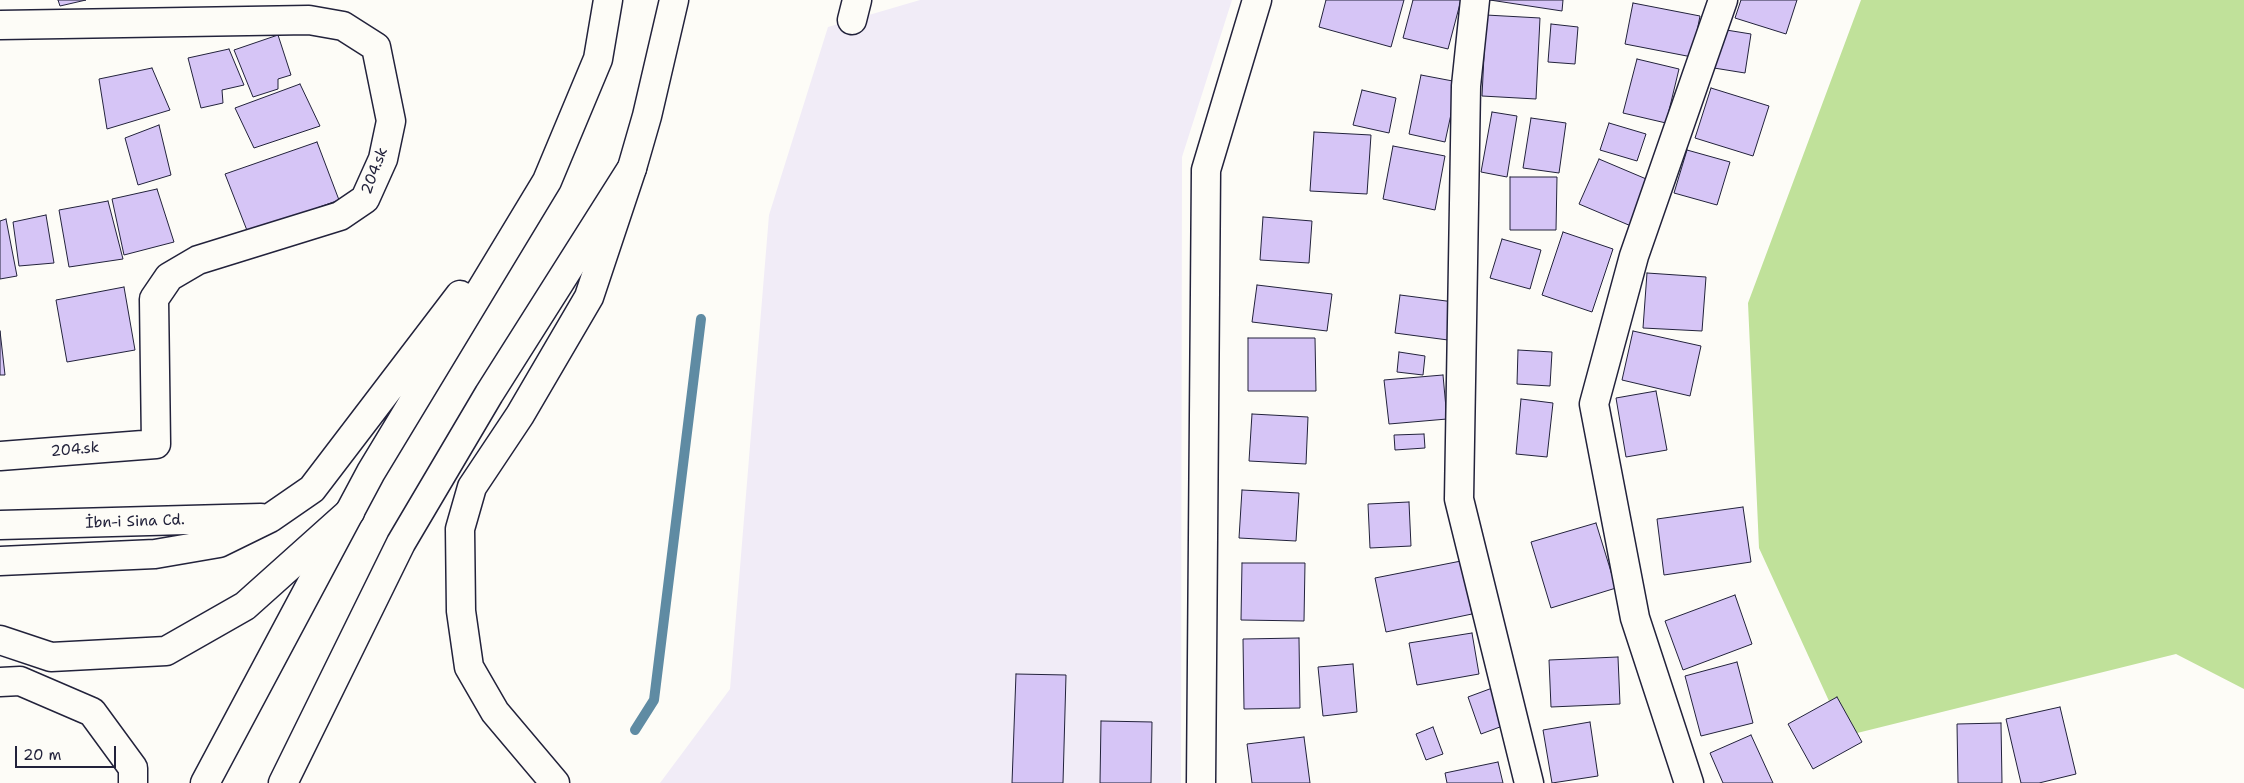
<!DOCTYPE html>
<html>
<head>
<meta charset="utf-8">
<style>
	body { margin:0 }
	#map { position:relative; width:2244px; height:783px; overflow:hidden; background:#fdfcf7; font-family:"Shantell Sans",sans-serif }
	canvas { display:block }
	.scale { position:absolute; left:15px; top:746px; width:101px; height:22px; box-sizing:border-box; border:2px solid #22223b; border-top:0; padding-left:6px; font-size:15px; line-height:18px; white-space:nowrap; color:#22223b; -webkit-text-stroke:4px #fdfcf7; paint-order:stroke }
</style>
</head>
<body>
<div id="map">
<canvas width="2244" height="783"></canvas>
<div class="scale">20 m</div>
</div>
<script>
const c = document.querySelector('canvas').getContext('2d');
c.lineJoin = 'round';
function fillPath(path, color) {
  c.fillStyle = color;
  c.fill(path, 'evenodd');
}
function shape(rows) {
  const path = new Path2D();
  for (const r of rows) {
    path.moveTo(r[0], r[1]);
    for (let i = 2; i < r.length; i += 2) path.lineTo(r[i], r[i + 1]);
  }
  return path;
}
function strokePath(path, color, width, dash) {
  c.strokeStyle = color;
  c.lineWidth = width;
  c.lineCap = dash ? 'butt' : 'round';
  c.setLineDash(dash || []);
  c.stroke(path);
}
function label(font, color, halo, rows, align = 'center') {
  c.font = font + ' "Shantell Sans",sans-serif';
  c.lineWidth = 4;
  c.setLineDash([]);
  c.textBaseline = 'middle';
  c.strokeStyle = halo;
  c.fillStyle = color;
  for (const [text, x, y, turn = 0] of rows) {
    c.save();
    c.translate(x, y);
    c.rotate((+turn || 0) * Math.PI / 180);
    c.textAlign = isNaN(turn) ? turn : align;
    if (halo) c.strokeText(text, 0, 0);
    c.fillText(text, 0, 0);
    c.restore();
  }
}
fillPath(shape([
	[920,0,1232,0,1182,157,1181,783,660,783,730,689,769,215,828,27]
]), '#f1ecf7');
fillPath(shape([
	[1861,0,2244,0,2244,689,2176,654,1845,736,1759,548,1748,303]
]), '#c0e19a');
strokePath(shape([
	[635,730,654,700,701,319]
]), '#5f8ba3', 10);
const building = shape([
	[58,0,86,0,60,6,58,0],
	[1326,0,1404,0,1391,47,1319,27,1326,0],
	[1413,0,1461,0,1448,49,1403,38,1413,0],
	[1490,0,1563,0,1562,11,1490,0],
	[1741,0,1797,0,1786,34,1735,18,1741,0],
	[1633,3,1700,16,1692,57,1625,44,1633,3],
	[1486,15,1540,18,1536,99,1482,96,1486,15],
	[1551,24,1578,27,1575,64,1548,62,1551,24],
	[1720,29,1751,34,1745,73,1714,68,1720,29],
	[278,35,291,75,278,79,278,89,253,97,234,50,278,35],
	[229,49,244,85,222,90,223,103,201,108,188,58,229,49],
	[1637,59,1679,69,1666,123,1623,113,1637,59],
	[152,68,170,110,107,129,99,79,152,68],
	[1421,75,1458,82,1445,142,1409,134,1421,75],
	[300,84,320,126,254,148,235,108,300,84],
	[1711,88,1769,106,1753,156,1695,138,1711,88],
	[1362,90,1396,98,1389,133,1353,125,1362,90],
	[1492,112,1517,116,1507,177,1481,172,1492,112],
	[1531,118,1566,123,1559,173,1523,168,1531,118],
	[1609,123,1646,134,1637,161,1600,150,1609,123],
	[159,125,171,175,138,185,125,138,159,125],
	[1314,132,1371,135,1367,194,1310,191,1314,132],
	[317,142,339,200,248,233,225,174,317,142],
	[1393,146,1445,156,1435,210,1383,199,1393,146],
	[1687,150,1730,162,1717,205,1674,193,1687,150],
	[1599,159,1651,181,1631,226,1579,204,1599,159],
	[1510,177,1557,177,1556,230,1510,230,1510,177],
	[157,189,174,242,124,255,112,199,157,189],
	[108,201,123,259,69,267,59,210,108,201],
	[46,215,54,263,19,266,13,222,46,215],
	[1263,217,1312,221,1309,263,1260,260,1263,217],
	[6,219,17,276,0,279,0,221,6,219],
	[1563,232,1613,249,1592,312,1542,295,1563,232],
	[1502,239,1541,250,1530,289,1490,278,1502,239],
	[1647,273,1706,277,1702,331,1643,328,1647,273],
	[1257,285,1332,294,1327,331,1252,322,1257,285],
	[124,287,135,350,67,362,56,300,124,287],
	[1400,295,1454,302,1448,340,1395,333,1400,295],
	[0,331,5,375,0,375,0,331],
	[1633,331,1701,346,1690,396,1622,380,1633,331],
	[1248,338,1315,338,1316,391,1248,391,1248,338],
	[1518,350,1552,352,1550,386,1517,384,1518,350],
	[1399,352,1425,356,1423,375,1397,372,1399,352],
	[1443,375,1447,419,1389,424,1384,380,1443,375],
	[1656,391,1667,450,1626,457,1616,398,1656,391],
	[1521,399,1553,403,1547,457,1516,454,1521,399],
	[1252,414,1308,417,1306,464,1249,461,1252,414],
	[1424,434,1425,448,1395,450,1394,435,1424,434],
	[1242,490,1299,493,1296,541,1239,538,1242,490],
	[1409,502,1411,546,1370,548,1368,504,1409,502],
	[1743,507,1751,562,1664,575,1657,519,1743,507],
	[1596,523,1616,588,1551,608,1531,542,1596,523],
	[1461,561,1472,614,1386,632,1375,578,1461,561],
	[1242,563,1305,563,1304,621,1241,620,1242,563],
	[1735,595,1752,644,1683,670,1665,621,1735,595],
	[1472,633,1479,674,1417,685,1409,643,1472,633],
	[1299,638,1300,708,1244,709,1243,639,1299,638],
	[1618,657,1620,704,1551,707,1549,660,1618,657],
	[1737,662,1753,723,1701,736,1685,676,1737,662],
	[1353,664,1357,712,1323,716,1318,667,1353,664],
	[1016,674,1066,675,1063,783,1012,783,1016,674],
	[1495,687,1508,724,1481,734,1468,697,1495,687],
	[1837,697,1862,742,1813,769,1788,724,1837,697],
	[2060,707,2076,774,2039,783,2021,783,2006,719,2060,707],
	[1101,721,1152,722,1151,783,1100,783,1101,721],
	[1590,722,1598,776,1552,783,1543,730,1590,722],
	[2001,723,2002,783,1958,783,1957,724,2001,723],
	[1433,727,1443,754,1426,760,1416,734,1433,727],
	[1751,735,1773,783,1723,783,1710,753,1751,735],
	[1304,737,1310,783,1252,783,1247,744,1304,737],
	[1498,762,1503,783,1447,783,1445,773,1498,762]
]);
fillPath(building, '#d6c5f6');
strokePath(building, '#22223b', 1);
const minor = shape([
	[1475,0,1466,86,1459,499,1529,783],
	[852,20,857,0],
	[0,25,309,20,343,26,376,47,391,121,383,159,365,199,340,216,198,260,169,277,154,299,156,444,0,456],
	[0,525,261,518],
	[0,561,155,554,219,543,270,518,312,489,460,295],
	[205,783,371,472,547,181,598,59,608,0],
	[283,783,401,543,489,394,632,168,647,116,674,0],
	[1201,783,1206,170,1257,0],
	[1689,783,1635,618,1594,404,1634,256,1723,0]
]);
const highway = shape([
	[0,640,51,657,166,651,245,606,350,512],
	[0,682,20,681,92,712,133,768,133,783],
	[555,783,495,712,469,667,461,611,460,529,472,487,520,415,589,297,632,168]
]);
strokePath(minor, '#22223b', 31);
strokePath(highway, '#22223b', 31);
strokePath(minor, '#fdfcf7', 28);
strokePath(highway, '#fdfcf7', 28);
label('15px', '#22223b', '#fdfcf7', [
	["204.sk",375,171,-69],
	["204.sk",75,450,-5],
	["İbn-i Sina Cd.",135,522,-2]
]);
</script>
</body>
</html>
